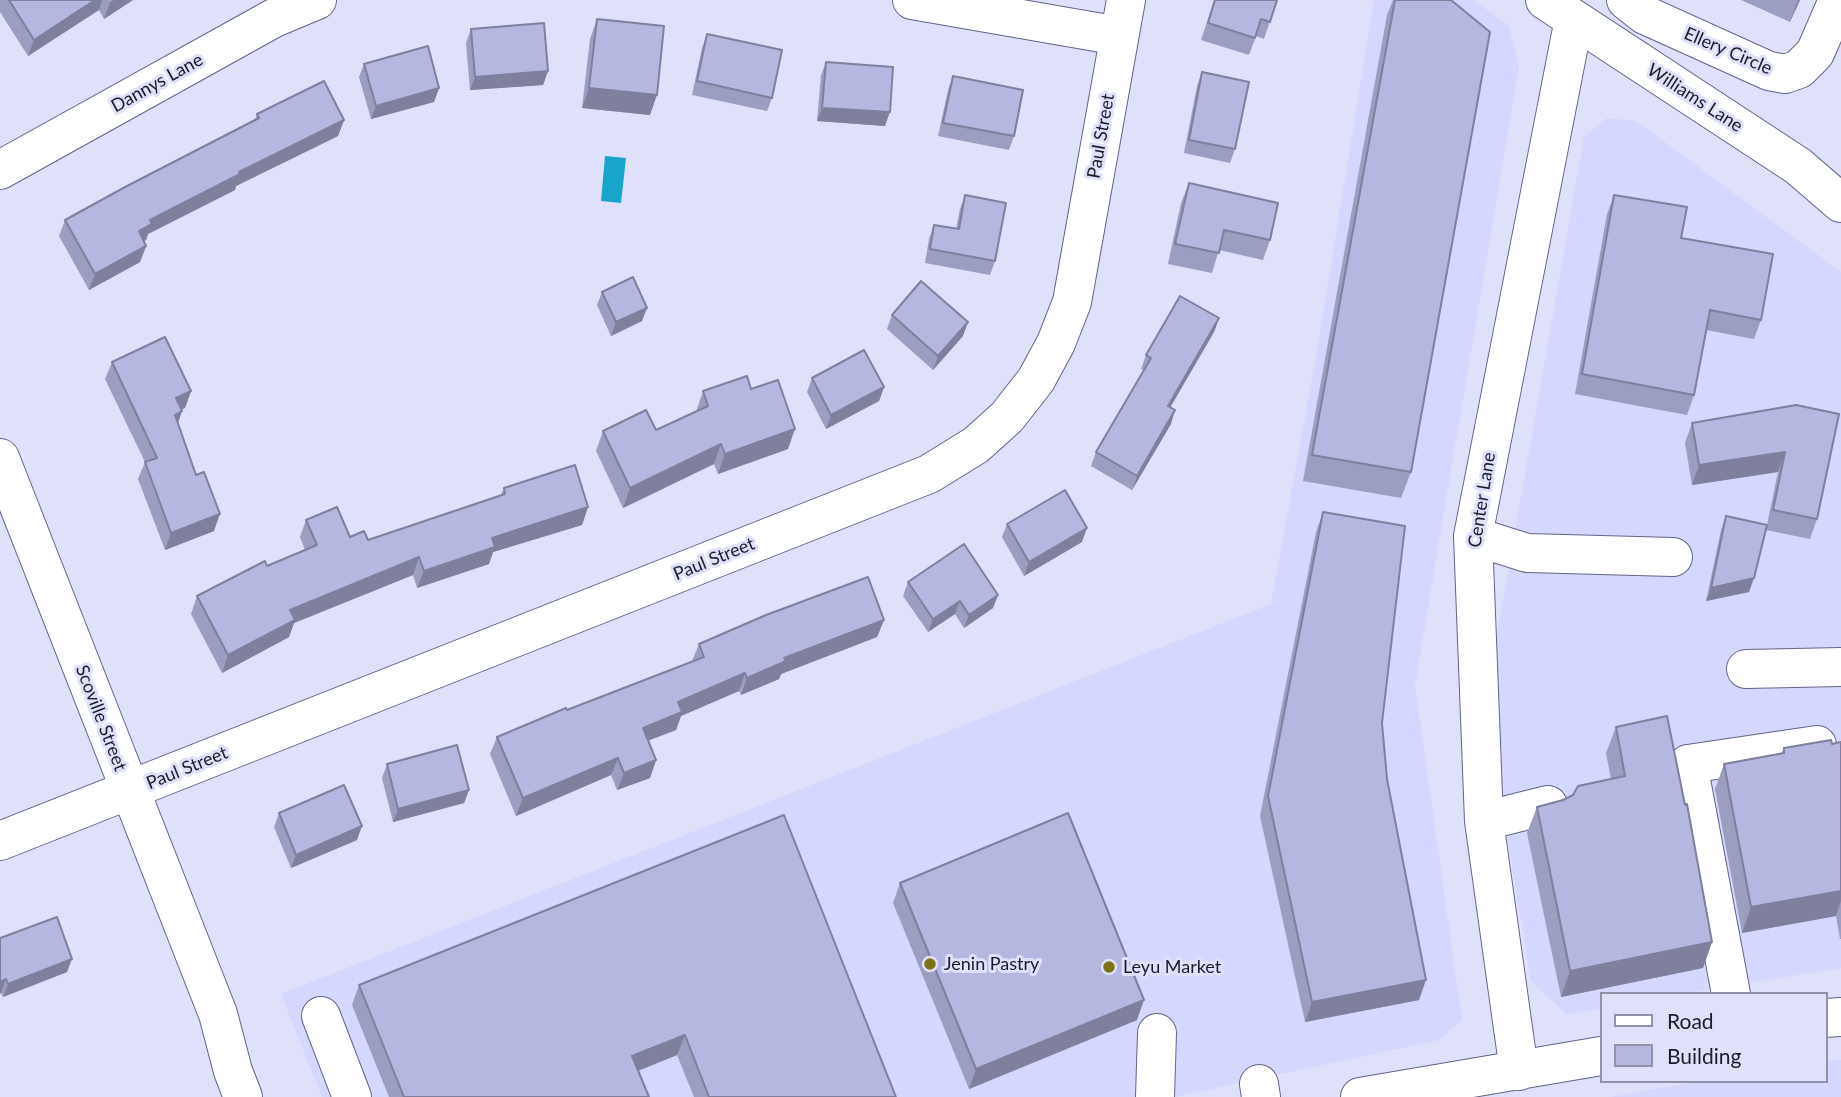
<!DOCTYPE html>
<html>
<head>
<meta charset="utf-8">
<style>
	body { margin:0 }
	#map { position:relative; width:1841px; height:1097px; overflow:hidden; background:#dfe1fb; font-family:Lato,sans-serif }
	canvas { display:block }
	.legend { position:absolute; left:1600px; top:992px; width:228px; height:91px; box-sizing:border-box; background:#dfe1fb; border:2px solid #9192a8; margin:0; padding:9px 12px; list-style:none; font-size:21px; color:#1b1c2b }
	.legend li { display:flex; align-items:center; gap:14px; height:35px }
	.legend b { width:35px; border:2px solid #9192a8 }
</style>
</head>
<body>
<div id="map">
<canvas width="1841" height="1097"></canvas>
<ul class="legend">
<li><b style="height:9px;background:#fff"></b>Road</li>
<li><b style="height:19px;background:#b4b7e0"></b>Building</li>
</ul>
</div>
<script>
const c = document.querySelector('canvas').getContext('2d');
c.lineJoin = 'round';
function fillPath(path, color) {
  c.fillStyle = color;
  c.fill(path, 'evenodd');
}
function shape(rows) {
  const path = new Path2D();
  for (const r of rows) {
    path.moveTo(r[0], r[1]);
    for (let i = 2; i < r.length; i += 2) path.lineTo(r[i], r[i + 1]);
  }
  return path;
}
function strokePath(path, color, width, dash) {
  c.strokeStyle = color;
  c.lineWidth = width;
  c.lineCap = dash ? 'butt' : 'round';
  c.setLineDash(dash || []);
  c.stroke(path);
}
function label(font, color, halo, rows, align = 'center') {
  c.font = font + ' Lato,sans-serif';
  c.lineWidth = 6;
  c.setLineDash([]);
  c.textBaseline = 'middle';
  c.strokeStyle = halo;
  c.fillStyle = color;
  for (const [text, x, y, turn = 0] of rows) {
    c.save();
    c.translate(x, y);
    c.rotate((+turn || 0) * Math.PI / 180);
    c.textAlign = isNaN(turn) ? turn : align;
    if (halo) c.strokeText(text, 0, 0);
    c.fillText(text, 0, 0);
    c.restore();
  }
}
fillPath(shape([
	[1374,0,1474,0,1509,26,1519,66,1415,685,1462,1020,1439,1040,1174,1097,322,1097,281,994,1271,604,1315,363],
	[1607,118,1636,121,1841,272,1841,968,1683,994,1601,994,1601,1008,1567,1015,1531,981,1485,702,1584,137],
	[1841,1060,1841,1097,1611,1097,1700,1081,1825,1081,1825,1061]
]), '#d4d7fe');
fillPath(shape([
	[605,156,626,158,621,203,601,201]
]), '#19a5c9');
const minor = shape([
	[912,0,1119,36],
	[1545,0,1798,166,1841,203],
	[1626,0,1645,15,1769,71,1785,74,1799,69,1815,53,1838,0],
	[0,170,274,18,317,0],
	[0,458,218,1014,233,1071,243,1097],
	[1473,536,1527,553,1673,557],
	[1746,669,1841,667],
	[1484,821,1548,805],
	[0,841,929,474,976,445,1007,417,1036,380,1056,343,1072,302,1126,0],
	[1731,994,1688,764,1817,745],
	[321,1016,352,1097],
	[1825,1018,1841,1017],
	[1519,1071,1484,821,1473,536,1574,19],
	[1259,1084,1261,1097],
	[1155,1097,1157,1033],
	[1360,1097,1601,1056]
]);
strokePath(minor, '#626488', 40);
strokePath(minor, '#fff', 38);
fillPath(shape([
	[0,0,133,0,104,19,99,10,28,56,0,12],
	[1214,0,1277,0,1264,39,1256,36,1249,55,1201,40],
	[1393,0,1451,0,1411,472,1401,498,1303,481,1387,15],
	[1741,0,1800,0,1790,22],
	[597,19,650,115,582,108,590,39],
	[471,29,548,71,543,85,470,90,466,43],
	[707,34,772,98,767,111,692,95,702,48],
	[826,62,885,126,817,121,821,75],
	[364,64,439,88,434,102,371,119,359,77],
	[1202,72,1235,149,1230,163,1184,153,1197,86],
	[953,76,1014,136,1009,150,938,136,948,90],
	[257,114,344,120,338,136,236,186,235,190,148,234,146,240,144,241,146,246,140,262,89,290,59,236,65,220,255,120],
	[1189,183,1270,240,1263,260,1219,250,1212,273,1168,264,1181,203],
	[965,195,995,261,990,275,925,263,929,239,934,225,956,229,960,209],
	[1614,195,1681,238,1761,320,1754,339,1706,330,1694,395,1687,415,1575,394,1607,214],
	[602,292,642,321,611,336,597,305],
	[892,315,963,336,933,370,887,329],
	[1219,318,1214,332,1170,407,1171,424,1132,490,1091,466,1096,452,1144,370,1141,369,1146,355],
	[112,362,191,391,185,408,181,409,182,411,178,423,196,475,214,531,165,550,138,479,145,462,105,379],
	[812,378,884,387,879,401,826,429,807,392],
	[751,389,788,449,718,474,714,464,623,508,596,451,603,431,656,430,696,412,703,391],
	[1796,405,1817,519,1810,539,1766,530,1749,592,1706,601,1721,530,1726,516,1767,525,1778,472,1692,485,1685,443,1692,423],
	[504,488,588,507,582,525,493,552,489,564,417,588,413,575,294,623,289,637,222,673,191,614,197,596,305,550,300,537,306,520,350,537,368,540,501,495],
	[1323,512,1382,723,1387,779,1419,1000,1305,1022,1260,816,1316,532],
	[1007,524,1082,542,1024,576,1002,537],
	[908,582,998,595,993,608,964,628,955,614,928,632,903,596],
	[884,620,877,637,781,674,779,679,741,695,739,691,681,716,676,730,648,740,656,760,650,778,617,790,611,775,516,816,490,754,497,737,692,661,699,644],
	[1616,727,1712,942,1703,968,1561,997,1527,833,1537,807,1563,800,1611,779,1606,753],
	[1841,742,1841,939,1840,939,1836,916,1742,933,1715,789,1724,764,1781,754,1784,748],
	[387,764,469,790,464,803,393,822,382,778],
	[279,813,357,840,291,868,274,827],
	[784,815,896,1097,694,1097,677,1055,638,1071,649,1097,389,1097,352,1005,359,985],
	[900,883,1137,1020,969,1089,893,903],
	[0,938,67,972,3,997,1,993]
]), '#9b9dc1');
fillPath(shape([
	[95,0,102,0,99,10,28,56,34,40],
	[114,0,133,0,104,19,110,2],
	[1798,0,1800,0,1790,22],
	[548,71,543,85,470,90,475,77],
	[439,88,434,102,371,119,376,106],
	[589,88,657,95,650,115,582,108],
	[822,108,890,112,885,126,817,121],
	[344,120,338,136,236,186,235,190,148,234,146,240,133,247,139,231,150,220,239,172],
	[146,246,140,262,89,290,95,274],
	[647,308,642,321,611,336,616,322],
	[1219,318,1214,332,1163,420,1168,406],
	[968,322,963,336,933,370,938,356],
	[884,387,879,401,826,429,831,415],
	[191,391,185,408,170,415,176,398],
	[1175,410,1171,424,1132,490,1137,476],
	[182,411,176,428,175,415],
	[795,429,788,449,718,474,725,454],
	[721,444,714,464,623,508,630,488],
	[1785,452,1778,472,1692,485,1699,465],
	[588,507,582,525,493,552,489,564,417,588,424,571,492,538],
	[220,514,214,531,165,550,171,533],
	[1087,528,1082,542,1024,576,1029,562],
	[419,557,413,575,294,623,289,637,222,673,228,655,290,610],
	[1754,578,1749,592,1706,601,1711,588],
	[998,595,993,608,964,628,969,615],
	[960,601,955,614,928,632,933,619],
	[884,620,877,637,781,674,779,679,741,695,747,678,784,658],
	[745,673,739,691,681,716,676,730,637,745,643,728,678,702],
	[618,758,611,775,516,816,523,798],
	[656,760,650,778,617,790,624,773],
	[469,790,464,803,393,822,398,809],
	[362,826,357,840,291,868,296,855],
	[1841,891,1841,901,1836,916,1742,933,1751,907],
	[1712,942,1703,968,1561,997,1570,971],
	[72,959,67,972,3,997,8,984],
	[6,979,1,993,0,994,0,982],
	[1426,980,1419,1000,1305,1022,1312,1002],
	[1144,1000,1137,1020,969,1089,976,1069],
	[685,1035,677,1055,625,1076,632,1056]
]), '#7e809d');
const building = shape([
	[9,0,95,0,34,40,9,0],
	[1215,0,1277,0,1270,22,1261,19,1255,38,1208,23,1215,0],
	[1395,0,1451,0,1490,32,1411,472,1312,455,1395,0],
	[597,19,664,26,657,95,589,88,597,19],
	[544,23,548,71,475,77,471,29,544,23],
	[707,34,782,50,772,98,697,81,707,34],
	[428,46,439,88,376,106,364,64,428,46],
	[826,62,893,67,890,112,822,108,826,62],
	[1202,72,1249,82,1235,149,1189,140,1202,72],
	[953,76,1023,90,1014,136,943,123,953,76],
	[324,81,344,120,239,172,240,174,150,220,152,224,139,231,146,246,95,274,65,220,127,186,259,118,257,114,324,81],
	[1189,183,1278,203,1270,240,1224,230,1219,253,1175,244,1189,183],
	[965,195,1006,203,995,261,930,249,934,225,959,229,965,195],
	[1614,195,1687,207,1681,238,1773,254,1761,320,1710,310,1694,395,1582,374,1614,195],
	[633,277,647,308,616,322,602,292,633,277],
	[921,281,968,322,938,356,892,315,921,281],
	[1180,296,1219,318,1168,406,1175,410,1137,476,1096,452,1151,358,1146,355,1180,296],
	[165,337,191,391,176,398,182,411,175,415,196,475,204,472,220,514,171,533,145,462,157,458,112,362,165,337],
	[864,350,884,387,831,415,812,378,864,350],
	[747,376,751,389,778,380,795,429,725,454,721,444,630,488,603,431,646,410,656,430,708,406,703,391,747,376],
	[1796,405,1839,414,1817,519,1773,510,1785,452,1699,465,1692,423,1796,405],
	[575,465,588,507,492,538,495,547,424,571,419,557,290,610,295,620,228,655,197,596,265,561,267,566,317,545,306,520,337,507,350,537,364,531,368,540,505,494,504,488,575,465],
	[1065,490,1087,528,1029,562,1007,524,1065,490],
	[1323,512,1405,526,1382,723,1387,779,1426,980,1312,1002,1268,796,1323,512],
	[1726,516,1767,525,1754,578,1711,588,1726,516],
	[964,544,998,595,969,615,960,601,933,619,908,582,964,544],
	[868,577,884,620,784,658,786,661,747,678,745,673,678,702,682,712,643,728,656,760,624,773,618,758,523,798,497,737,566,708,567,710,704,657,699,644,766,615,868,577],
	[1667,716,1685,805,1687,804,1712,942,1570,971,1537,807,1563,800,1573,795,1578,786,1625,776,1616,727,1667,716],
	[1831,740,1832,744,1841,742,1841,891,1751,907,1724,764,1784,753,1784,748,1831,740],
	[457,745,469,790,398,809,387,764,457,745],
	[344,785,362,826,296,855,279,813,344,785],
	[1068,813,1144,1000,976,1069,900,883,1068,813],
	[784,815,896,1097,709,1097,685,1035,632,1056,649,1097,404,1097,359,985,784,815],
	[57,917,72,959,8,984,6,979,0,982,0,938,57,917]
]);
fillPath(building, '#b4b7e0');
strokePath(building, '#7e809d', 2);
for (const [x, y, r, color] of [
	[930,964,7,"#7e7314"],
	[1109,967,7,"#7e7314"]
]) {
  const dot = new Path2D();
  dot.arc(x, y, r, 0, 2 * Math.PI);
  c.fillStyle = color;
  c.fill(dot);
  strokePath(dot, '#dfe1fb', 2.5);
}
label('18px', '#1b1c2b', '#dfe1fb', [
	["Ellery Circle",1728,51,23],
	["Dannys Lane",157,83,-29],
	["Williams Lane",1695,98,33],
	["Paul Street",1101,136,-80],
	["Center Lane",1482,500,-81],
	["Paul Street",714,559,-22],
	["Scoville Street",101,718,69],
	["Paul Street",187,768,-22]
]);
label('18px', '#1b1c2b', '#dfe1fb', [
	["Jenin Pastry",944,964],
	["Leyu Market",1123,967]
], 'left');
</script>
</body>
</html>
